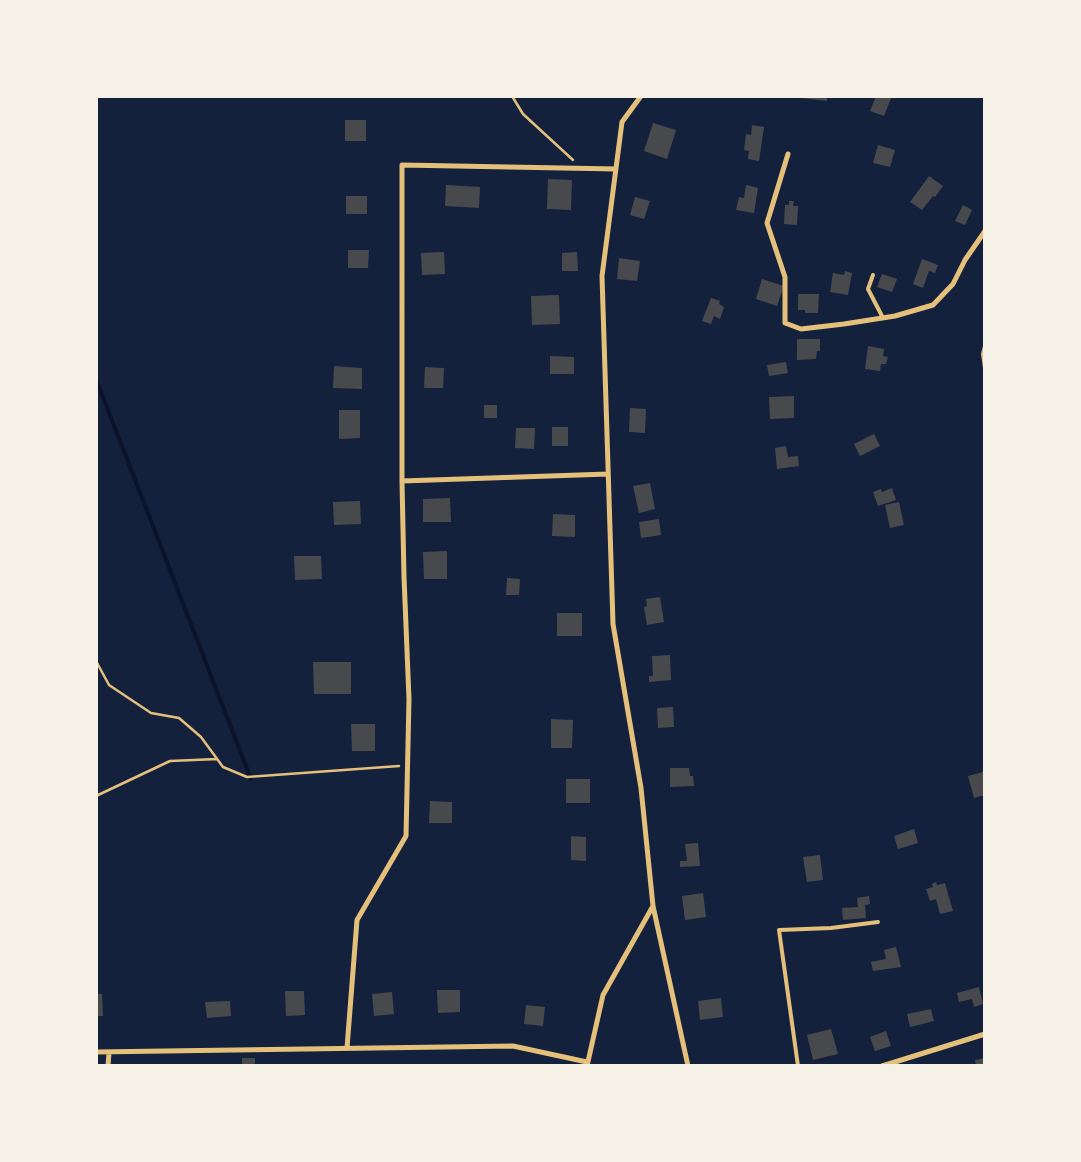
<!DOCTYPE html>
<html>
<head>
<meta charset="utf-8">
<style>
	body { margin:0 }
	#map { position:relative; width:1081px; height:1162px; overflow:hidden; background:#14213d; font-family:Lato,sans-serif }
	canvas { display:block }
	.frame { position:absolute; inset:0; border:98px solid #f6f1e7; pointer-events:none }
</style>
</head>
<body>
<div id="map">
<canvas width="1081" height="1162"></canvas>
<div class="frame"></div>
</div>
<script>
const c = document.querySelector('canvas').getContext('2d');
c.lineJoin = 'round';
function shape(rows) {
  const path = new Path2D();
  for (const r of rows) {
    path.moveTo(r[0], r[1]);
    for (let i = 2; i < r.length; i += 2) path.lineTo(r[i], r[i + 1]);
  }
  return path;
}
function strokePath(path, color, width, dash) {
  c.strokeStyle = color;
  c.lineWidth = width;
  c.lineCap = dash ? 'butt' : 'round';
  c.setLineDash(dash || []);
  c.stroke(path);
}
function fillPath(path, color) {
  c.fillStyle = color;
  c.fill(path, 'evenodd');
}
strokePath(shape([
	[96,379,251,779]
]), '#0b132b', 4);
fillPath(shape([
	[802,96,827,96,827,101,802,98],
	[876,96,892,96,884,116,870,111],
	[345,120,366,120,366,141,345,141],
	[653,123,676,130,667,159,644,151],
	[752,125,764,127,759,161,748,159,749,151,744,150,746,134,751,135],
	[878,145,895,150,890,167,873,163],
	[929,176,943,186,935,197,933,196,922,210,910,202],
	[548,179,572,180,571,210,547,209],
	[446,185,480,187,479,208,445,206],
	[746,185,758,188,754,213,736,210,739,197,744,198],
	[346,196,367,196,367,214,346,214],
	[635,197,650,201,644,219,630,215],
	[789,201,794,201,793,206,798,206,797,225,784,224,785,205,789,205],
	[963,205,972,210,965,225,955,221],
	[348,250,369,250,368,268,348,268],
	[444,252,445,274,422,275,421,253],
	[577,252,578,271,562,271,562,253],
	[619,258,640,261,637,281,617,279],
	[922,259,938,265,935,273,929,271,923,288,913,284],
	[845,271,852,273,848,295,830,292,833,273,844,275],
	[882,274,897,279,892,292,877,287],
	[762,279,784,286,777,306,756,299],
	[798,294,819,294,818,313,805,313,805,310,798,310],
	[559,295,560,324,532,325,531,296],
	[711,298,720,301,719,304,724,307,720,319,714,316,711,324,702,321],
	[797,339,820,339,820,351,817,351,816,359,797,360],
	[868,346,884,349,883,356,888,357,886,364,881,364,880,371,865,369],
	[550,356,574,357,574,374,550,374],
	[786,362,788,373,769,376,767,365],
	[334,366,362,368,362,389,333,388],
	[425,367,444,368,443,388,424,388],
	[794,396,794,418,770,419,769,397],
	[484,405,497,405,497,418,484,418],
	[630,408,646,409,645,433,629,432],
	[339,410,360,410,360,438,339,439],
	[552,427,568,427,568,446,552,446],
	[516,428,535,428,534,449,515,448],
	[874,434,880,446,860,456,854,444],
	[786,446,788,457,798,456,799,466,777,469,775,448],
	[650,483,655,509,639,513,633,486],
	[892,488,896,500,878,506,873,492,881,489,882,492],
	[450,498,451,522,423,522,423,499],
	[360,501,361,524,334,525,333,502],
	[899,502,904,525,890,528,885,505],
	[553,514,575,515,575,537,552,536],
	[659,519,661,535,641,538,639,522],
	[447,551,447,579,424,579,423,552],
	[294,556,321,556,322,579,295,580],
	[507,578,520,579,519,595,506,595],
	[660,597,664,622,647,625,644,607,647,606,646,599],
	[557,613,582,613,582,636,557,636],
	[670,655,671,680,649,682,649,676,653,676,652,656],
	[313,662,351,662,351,694,314,694],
	[673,707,674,727,658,728,657,708],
	[551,719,573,720,572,748,551,748],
	[351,724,375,724,375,751,352,751],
	[670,768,689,768,690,776,693,776,694,786,670,787],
	[983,772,985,779,985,795,974,798,968,776],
	[566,779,590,779,590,803,566,803],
	[430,801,452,802,452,823,429,823],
	[914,829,918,843,898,849,894,836],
	[571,836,586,837,586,861,571,860],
	[698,843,700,866,680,867,680,861,687,861,685,844],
	[820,855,823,880,807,882,803,857],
	[936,882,937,885,945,883,953,911,940,914,936,899,930,901,926,889,933,887,932,884],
	[703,893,706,917,685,920,682,896],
	[869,896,870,904,865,905,866,918,843,920,842,908,858,907,857,898],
	[896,947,901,967,873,971,871,962,886,959,884,950],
	[979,987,983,1004,974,1007,972,999,959,1002,957,993],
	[437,990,460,990,460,1012,438,1013],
	[285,991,304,991,305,1015,286,1016],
	[392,992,394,1014,374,1016,372,994],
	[96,994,102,994,103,1016,96,1016],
	[721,998,723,1017,700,1020,698,1001],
	[230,1001,231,1016,207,1018,205,1002],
	[526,1005,545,1007,543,1026,524,1024],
	[931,1009,934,1021,910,1027,907,1014],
	[831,1029,838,1054,813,1060,807,1035],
	[886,1031,891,1046,875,1051,870,1037],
	[242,1058,255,1058,255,1066,242,1066],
	[985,1058,985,1066,976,1066,975,1060]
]), '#48494c');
strokePath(shape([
	[512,96,523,114,573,160],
	[96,661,109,685,151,713,179,718,201,737,223,767,247,777,399,766],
	[96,796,170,761,217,759]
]), '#e5c07b', 2.5);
strokePath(shape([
	[873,275,868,289,883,318],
	[985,346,983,354,985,368],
	[798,1066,779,930,831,928,878,922]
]), '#e5c07b', 4);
strokePath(shape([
	[641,96,622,122,602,276,613,624,641,788,653,906,688,1066],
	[788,154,767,223,785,277,785,323,801,329,844,324,895,316,933,305,953,284,965,260,985,231],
	[402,481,608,474],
	[347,1048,357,920,406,836,409,699,404,577,402,481,402,165,616,169],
	[96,1052,513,1046,587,1062],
	[108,1066,109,1053],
	[587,1066,603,995,653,906],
	[882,1066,985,1034]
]), '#e5c07b', 5);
</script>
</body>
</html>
